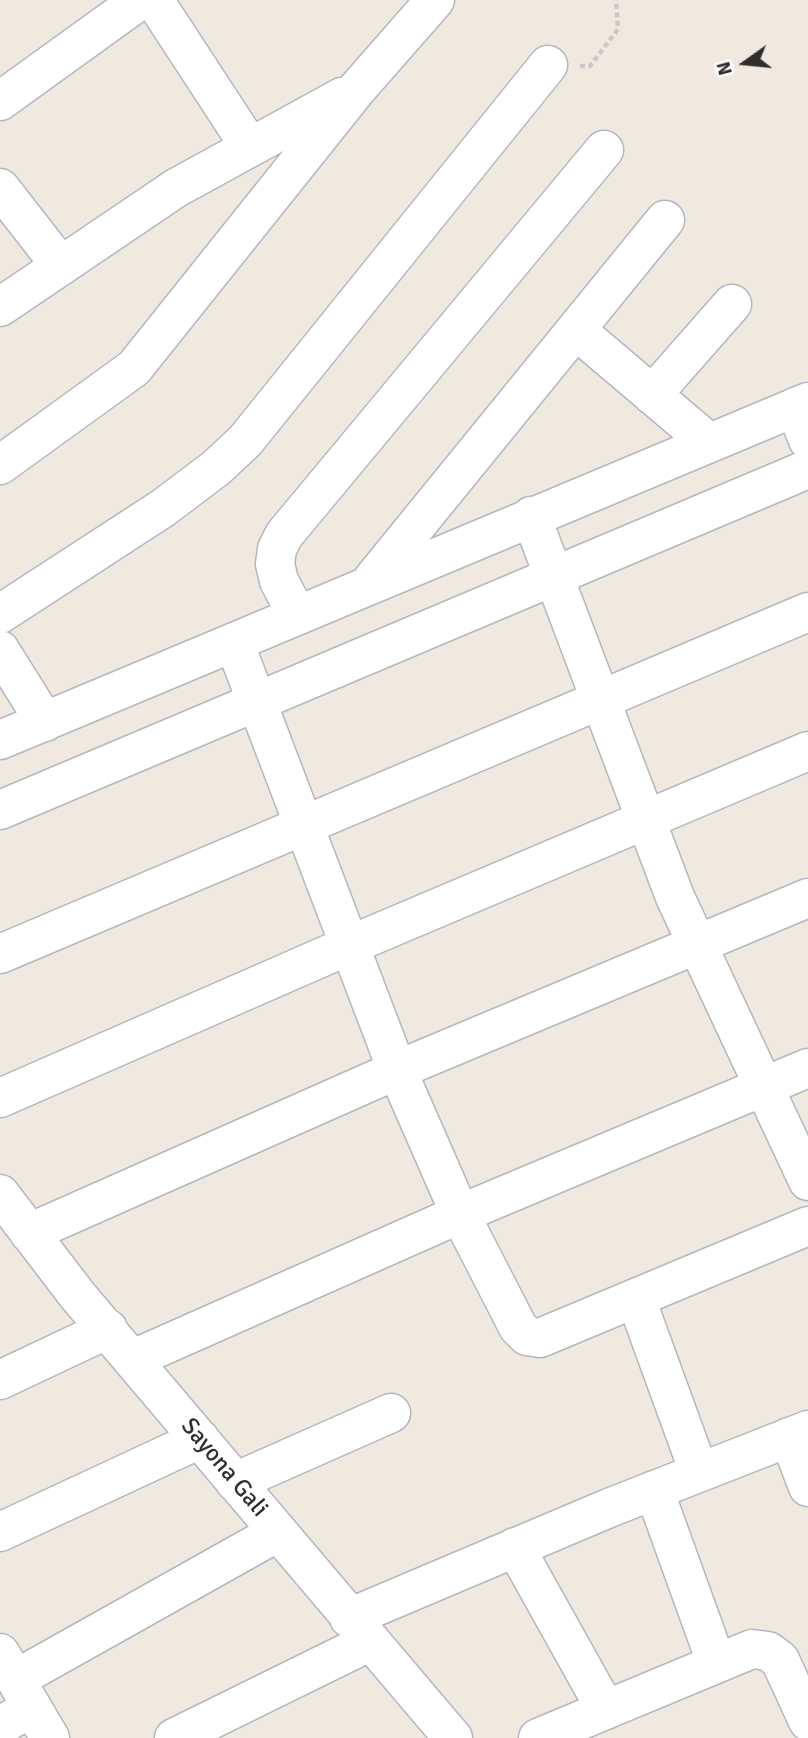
<!DOCTYPE html>
<html>
<head>
<meta charset="utf-8">
<style>
	body { margin:0 }
	#map { position:relative; width:808px; height:1738px; overflow:hidden; background:#efe9e0; font-family:Signika,sans-serif }
	canvas { display:block }
	.north { position:absolute; left:710px; top:28px; width:70px; height:70px; -webkit-text-stroke:5px #fff; paint-order:stroke; rotate:255deg; font-size:19px; font-weight:700; line-height:28px; text-align:center; color:#2e2e2e }
	.north::after { content:''; display:block; margin:auto; width:24px; height:32px; background:#2e2e2e; clip-path:polygon(50% 0,100% 100%,50% 72%,0 100%) }
</style>
</head>
<body>
<div id="map">
<canvas width="808" height="1738"></canvas>
<div class="north">N</div>
</div>
<script>
const c = document.querySelector('canvas').getContext('2d');
c.lineJoin = 'round';
function shape(rows) {
  const path = new Path2D();
  for (const r of rows) {
    path.moveTo(r[0], r[1]);
    for (let i = 2; i < r.length; i += 2) path.lineTo(r[i], r[i + 1]);
  }
  return path;
}
function strokePath(path, color, width, dash) {
  c.strokeStyle = color;
  c.lineWidth = width;
  c.lineCap = dash ? 'butt' : 'round';
  c.setLineDash(dash || []);
  c.stroke(path);
}
function label(font, color, halo, rows, align = 'center') {
  c.font = font + ' Signika,sans-serif';
  c.lineWidth = 5;
  c.setLineDash([]);
  c.textBaseline = 'middle';
  c.strokeStyle = halo;
  c.fillStyle = color;
  for (const [text, x, y, turn = 0] of rows) {
    c.save();
    c.translate(x, y);
    c.rotate((+turn || 0) * Math.PI / 180);
    c.textAlign = isNaN(turn) ? turn : align;
    if (halo) c.strokeText(text, 0, 0);
    c.fillText(text, 0, 0);
    c.restore();
  }
}
const minor = shape([
	[154,0,250,147],
	[0,101,140,0],
	[0,188,61,266],
	[0,307,176,188,342,97],
	[576,330,708,442],
	[652,395,732,304],
	[795,407,808,440],
	[0,465,134,368,357,89,435,0],
	[531,516,675,897,808,1181],
	[372,580,665,220],
	[0,614,163,508,216,468,245,441,548,65],
	[297,615,279,581,275,564,277,549,284,535,604,150],
	[0,650,45,722],
	[0,740,808,402],
	[0,810,808,469],
	[0,954,808,612],
	[808,1068,460,1214,518,1327,527,1336,540,1338,808,1226],
	[0,1098,350,945,808,751],
	[0,1194,78,1296,453,1738],
	[29,1233,397,1070,808,898],
	[636,1299,699,1472],
	[133,1359,460,1214,397,1070,234,642],
	[0,1380,108,1329],
	[789,1437,808,1487],
	[235,1482,391,1413],
	[654,1490,716,1662],
	[0,1532,200,1439],
	[515,1547,606,1710],
	[349,1618,609,1508,808,1430],
	[0,1653,50,1738],
	[16,1679,278,1532],
	[0,1726,32,1707],
	[174,1738,371,1641],
	[538,1738,752,1649,768,1651,780,1660,808,1721]
]);
strokePath(minor, '#b4b6c1', 41);
strokePath(shape([
	[580,66,590,66,618,29,616,0]
]), '#c9c9c9', 4.5, [5, 3.5]);
strokePath(minor, '#fff', 38);
label('24px', '#2e2e2e', '#fff', [
	["Sayona Gali",224,1468,50]
]);
</script>
</body>
</html>
